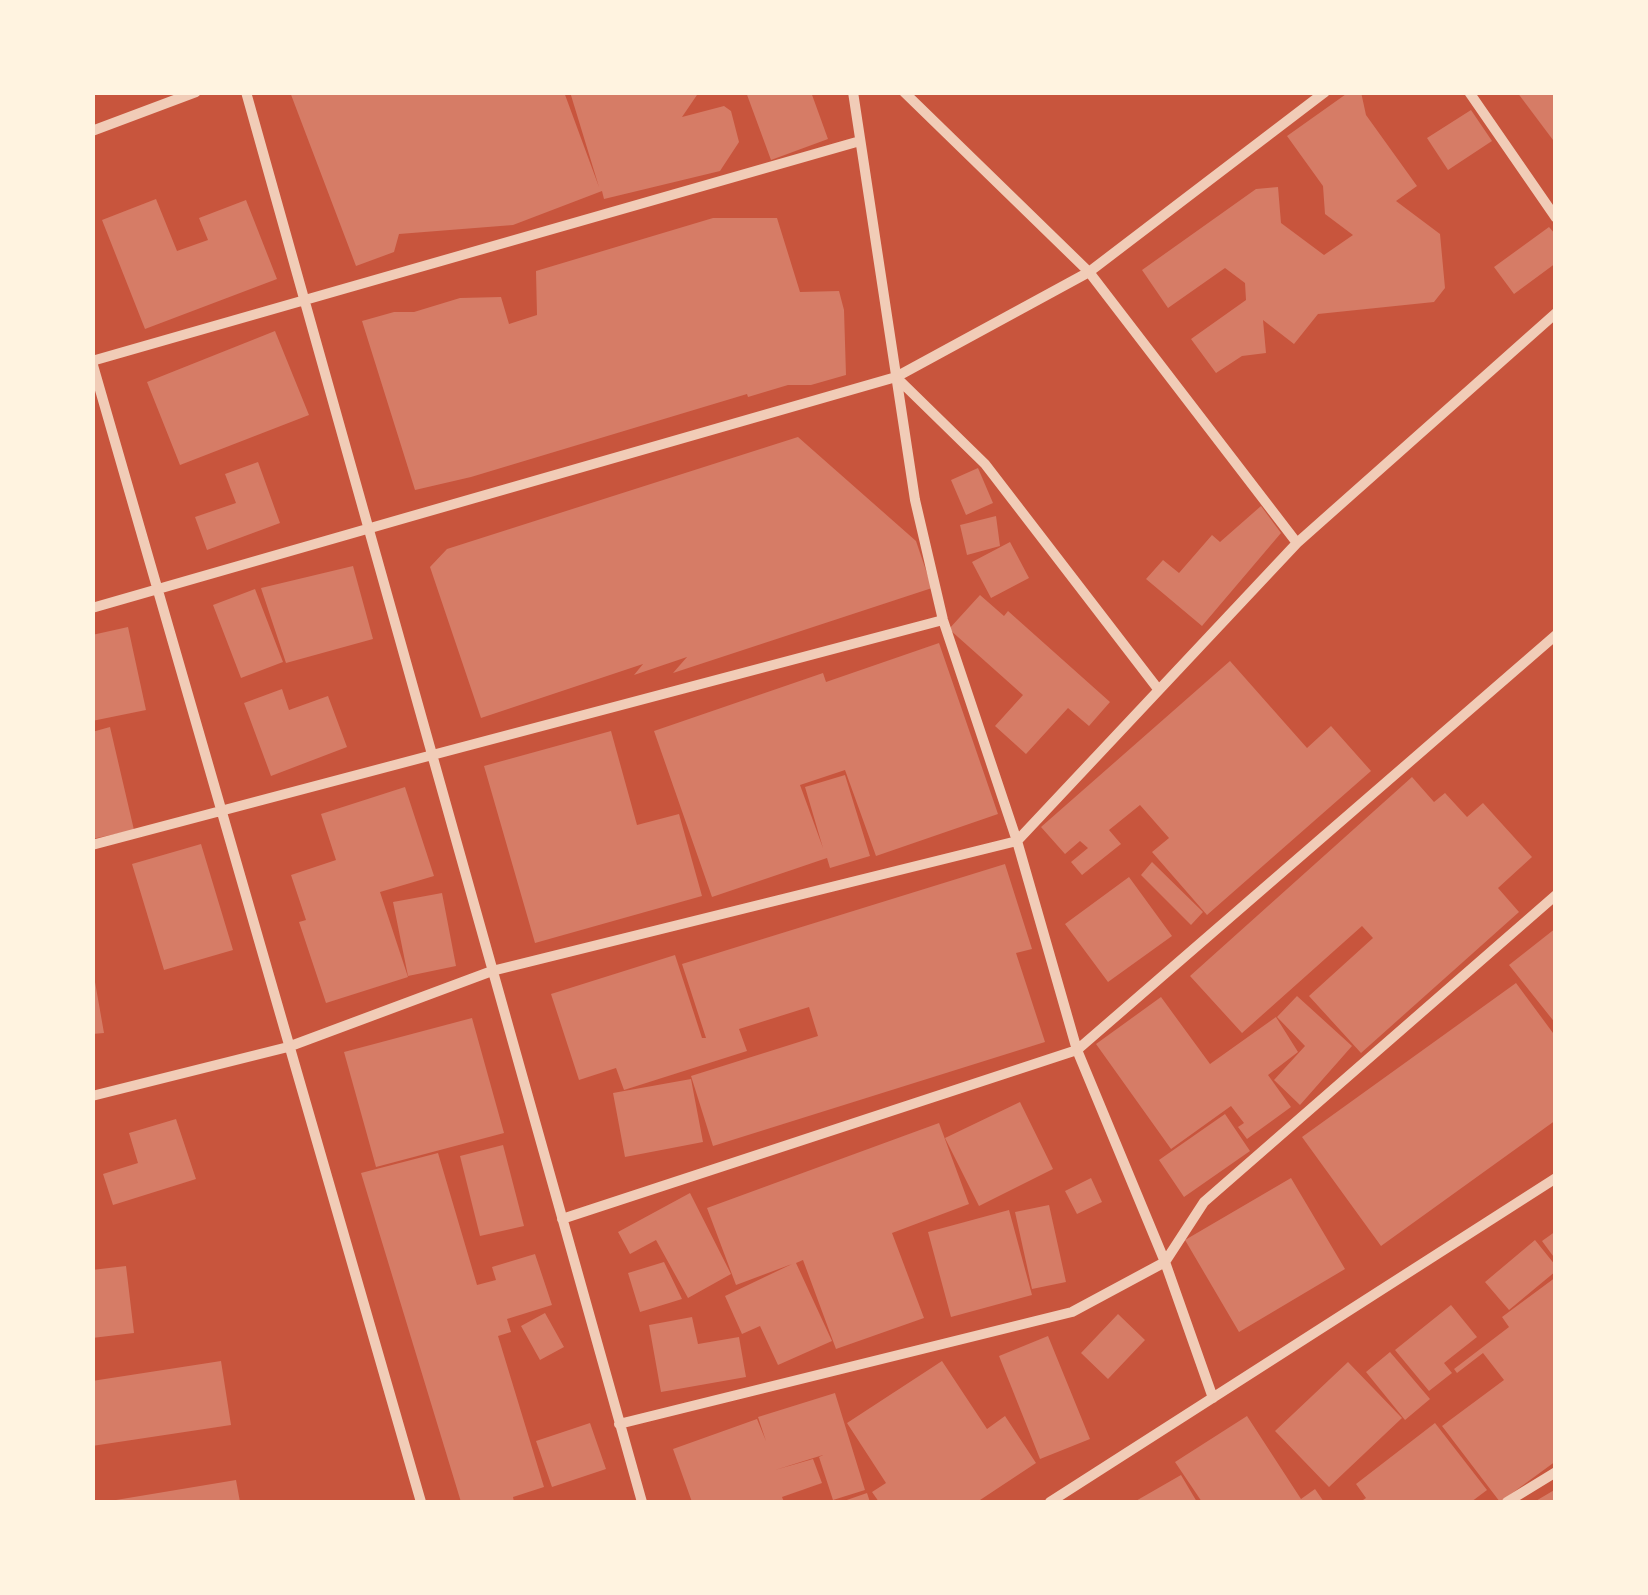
<!DOCTYPE html>
<html>
<head>
<meta charset="utf-8">
<style>
	body { margin:0 }
	#map { position:relative; width:1648px; height:1595px; overflow:hidden; background:#c8553d; font-family:Ubuntu,sans-serif }
	canvas { display:block }
	.frame { position:absolute; inset:0; border:95px solid #fff3e0; pointer-events:none }
</style>
</head>
<body>
<div id="map">
<canvas width="1648" height="1595"></canvas>
<div class="frame"></div>
</div>
<script>
const c = document.querySelector('canvas').getContext('2d');
c.lineJoin = 'round';
function fillPath(path, color) {
  c.fillStyle = color;
  c.fill(path, 'evenodd');
}
function shape(rows) {
  const path = new Path2D();
  for (const r of rows) {
    path.moveTo(r[0], r[1]);
    for (let i = 2; i < r.length; i += 2) path.lineTo(r[i], r[i + 1]);
  }
  return path;
}
function strokePath(path, color, width, dash) {
  c.strokeStyle = color;
  c.lineWidth = width;
  c.lineCap = dash ? 'butt' : 'round';
  c.setLineDash(dash || []);
  c.stroke(path);
}
fillPath(shape([
	[290,92,564,92,599,187,570,92,699,92,682,117,724,106,731,111,739,142,720,171,604,199,602,191,513,225,399,234,394,252,356,266],
	[746,92,811,92,828,139,771,160],
	[1349,92,1361,92,1366,115,1417,186,1396,201,1440,234,1445,288,1434,302,1318,314,1294,344,1263,320,1266,353,1242,356,1216,373,1191,339,1246,300,1245,283,1225,268,1168,308,1142,270,1256,189,1278,187,1281,223,1324,255,1353,235,1325,214,1323,186,1287,136],
	[1517,92,1556,92,1556,144],
	[1471,110,1492,141,1448,170,1427,138],
	[156,199,177,251,208,240,199,218,246,200,277,279,145,329,102,220],
	[713,218,777,218,800,292,839,291,844,310,846,375,811,385,788,385,748,397,747,394,471,477,415,490,362,321,394,312,414,312,460,298,501,297,509,324,537,315,536,271],
	[1549,227,1556,235,1556,263,1514,294,1494,267],
	[275,331,309,415,180,465,147,382],
	[798,437,916,541,932,588,673,673,687,657,634,675,643,664,481,718,430,567,447,549],
	[258,462,280,523,207,550,195,517,236,503,225,474],
	[978,468,993,503,966,515,951,480],
	[1261,506,1281,533,1202,626,1146,579,1163,560,1179,573,1212,535,1220,542],
	[996,516,1000,546,967,555,960,525],
	[1010,542,1029,578,991,598,972,562],
	[353,566,373,639,286,663,261,588],
	[255,589,283,662,241,678,213,605],
	[980,595,1004,616,1008,611,1110,702,1089,726,1068,708,1026,754,995,726,1023,695,949,629],
	[128,627,146,710,92,721,92,635],
	[939,643,998,814,876,856,845,770,800,785,823,848,805,787,845,775,870,856,830,868,827,858,712,897,654,731,823,673,826,682],
	[1230,661,1307,748,1331,726,1371,771,1207,915,1152,852,1169,838,1140,805,1109,830,1121,844,1082,875,1071,862,1088,848,1080,841,1065,854,1041,827],
	[282,689,289,710,328,696,347,747,271,776,244,703],
	[110,727,134,830,92,839,92,732],
	[611,731,637,825,679,814,702,896,535,943,484,766],
	[1412,777,1434,802,1445,793,1467,817,1483,803,1532,857,1498,888,1519,912,1361,1053,1309,996,1373,938,1362,926,1242,1033,1190,976],
	[405,787,434,876,380,892,408,977,326,1003,299,922,306,920,291,875,336,860,321,814],
	[201,844,233,950,164,970,132,864],
	[1152,862,1203,912,1191,925,1141,875],
	[1005,864,1032,949,1016,953,1045,1042,713,1146,691,1076,818,1036,809,1007,739,1029,747,1051,624,1090,616,1068,579,1080,551,994,675,955,702,1038,706,1038,682,964],
	[1129,877,1172,936,1108,982,1065,924],
	[442,893,456,966,408,976,393,902],
	[1556,928,1556,1024,1509,965],
	[92,965,104,1033,92,1034],
	[1516,983,1553,1033,1556,1031,1556,1120,1381,1246,1302,1137],
	[1297,996,1352,1046,1300,1105,1274,1080,1305,1046,1277,1017],
	[1161,997,1210,1064,1276,1017,1298,1052,1268,1075,1291,1107,1247,1139,1238,1127,1244,1123,1231,1106,1171,1149,1096,1044],
	[472,1018,504,1133,376,1167,344,1052],
	[691,1079,703,1142,625,1157,613,1093],
	[1020,1102,1053,1169,979,1206,945,1138],
	[1225,1114,1250,1151,1184,1197,1159,1160],
	[176,1119,196,1179,113,1205,103,1174,138,1163,129,1133],
	[939,1123,969,1204,892,1233,924,1318,836,1349,803,1260,796,1263,832,1341,778,1365,760,1326,742,1334,725,1296,792,1264,736,1285,707,1208],
	[503,1145,524,1226,480,1236,460,1156],
	[438,1153,477,1285,496,1280,492,1267,535,1254,552,1305,507,1319,511,1332,498,1336,544,1487,513,1497,514,1502,461,1502,361,1173],
	[1091,1178,1102,1202,1077,1214,1065,1191],
	[1291,1178,1345,1269,1239,1332,1185,1240],
	[690,1193,731,1274,688,1298,656,1240,630,1254,618,1232],
	[1049,1205,1066,1282,1032,1289,1015,1212],
	[1009,1210,1032,1295,951,1317,928,1232],
	[1556,1231,1556,1260,1542,1241],
	[1535,1240,1556,1266,1556,1271,1509,1310,1485,1282],
	[664,1262,682,1299,640,1312,628,1273],
	[126,1266,134,1333,92,1338,92,1270],
	[1556,1277,1556,1461,1500,1502,1442,1426,1504,1380,1483,1353,1457,1373,1454,1369,1509,1327,1502,1317],
	[1451,1305,1477,1337,1444,1363,1452,1373,1429,1391,1395,1350],
	[545,1313,564,1347,540,1360,521,1326],
	[1118,1314,1145,1340,1108,1379,1081,1353],
	[692,1317,698,1344,739,1337,746,1377,661,1392,649,1325],
	[1048,1336,1090,1439,1040,1459,999,1356],
	[1390,1352,1430,1399,1405,1420,1366,1372],
	[221,1361,231,1425,92,1446,92,1381],
	[942,1361,987,1429,1005,1416,1036,1463,977,1502,879,1502,872,1492,886,1483,847,1423],
	[1348,1362,1402,1418,1329,1487,1275,1431],
	[835,1393,865,1490,833,1500,819,1457,823,1455,775,1470,813,1459,822,1483,782,1497,784,1502,692,1502,673,1449,757,1419,766,1441,758,1417],
	[1247,1416,1301,1499,1315,1489,1324,1502,1202,1502,1175,1462],
	[590,1423,606,1469,552,1487,536,1441],
	[1435,1423,1487,1490,1471,1502,1360,1502,1366,1498,1356,1484],
	[1181,1475,1197,1502,1134,1502],
	[236,1480,240,1502,116,1502,116,1500],
	[1556,1489,1556,1502,1534,1502],
	[867,1493,870,1502,841,1502]
]), '#d67c66');
strokePath(shape([
	[246,92,642,1502],
	[853,92,915,500,943,620,1017,841,1077,1050,1165,1262,1213,1398],
	[904,92,1089,272,1297,543],
	[1469,92,1556,218],
	[92,131,196,92],
	[92,361,860,141],
	[92,362,421,1502],
	[897,378,985,464,1158,689],
	[92,608,896,377,1089,272,1325,92],
	[92,845,943,620],
	[92,1096,288,1047,492,971,1017,841,1297,543,1556,313],
	[562,1219,1077,1050,1556,635],
	[619,1424,1072,1312,1165,1262,1204,1202,1556,895],
	[1050,1502,1556,1178],
	[1507,1502,1556,1472]
]), '#f1ccb7', 10);
</script>
</body>
</html>
